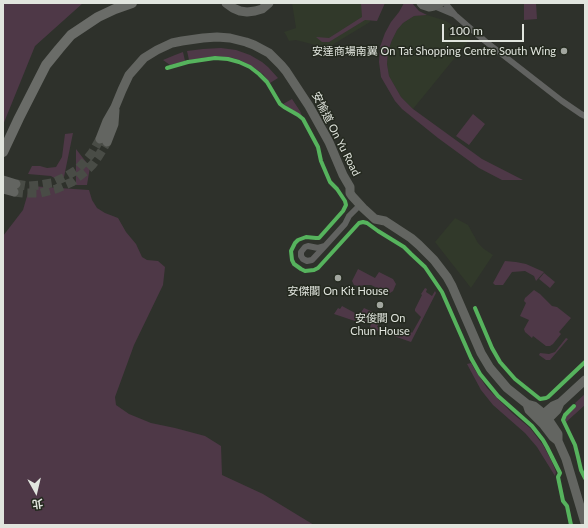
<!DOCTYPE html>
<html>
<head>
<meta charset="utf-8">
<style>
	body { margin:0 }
	#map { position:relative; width:588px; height:528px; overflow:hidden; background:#2e312b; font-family:Lato,"Noto Sans TC",sans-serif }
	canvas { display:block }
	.frame { position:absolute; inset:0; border:4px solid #e1e5de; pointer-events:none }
	.north { position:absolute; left:16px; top:472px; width:40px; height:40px; -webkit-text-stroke:3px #24291f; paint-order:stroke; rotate:172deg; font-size:11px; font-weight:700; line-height:16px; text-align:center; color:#e1e5de }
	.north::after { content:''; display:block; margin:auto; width:14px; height:18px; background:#e1e5de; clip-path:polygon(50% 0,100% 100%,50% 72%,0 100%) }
	.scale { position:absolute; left:442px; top:24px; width:82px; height:18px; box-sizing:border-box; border:2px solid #e1e5de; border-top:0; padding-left:5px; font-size:12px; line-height:14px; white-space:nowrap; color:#e1e5de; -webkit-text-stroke:3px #24291f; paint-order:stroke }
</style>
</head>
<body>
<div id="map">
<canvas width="588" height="528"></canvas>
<div class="frame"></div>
<div class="north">北</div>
<div class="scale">100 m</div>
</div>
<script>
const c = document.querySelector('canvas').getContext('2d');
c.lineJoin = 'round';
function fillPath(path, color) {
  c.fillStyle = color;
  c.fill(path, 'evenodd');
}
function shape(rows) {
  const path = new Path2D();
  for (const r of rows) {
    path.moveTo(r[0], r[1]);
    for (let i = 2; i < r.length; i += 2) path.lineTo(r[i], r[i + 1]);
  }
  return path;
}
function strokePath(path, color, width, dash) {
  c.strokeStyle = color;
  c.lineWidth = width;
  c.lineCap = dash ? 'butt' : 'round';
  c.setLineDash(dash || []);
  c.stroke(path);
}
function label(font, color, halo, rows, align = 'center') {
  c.font = font + ' Lato,"Noto Sans TC",sans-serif';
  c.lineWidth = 3;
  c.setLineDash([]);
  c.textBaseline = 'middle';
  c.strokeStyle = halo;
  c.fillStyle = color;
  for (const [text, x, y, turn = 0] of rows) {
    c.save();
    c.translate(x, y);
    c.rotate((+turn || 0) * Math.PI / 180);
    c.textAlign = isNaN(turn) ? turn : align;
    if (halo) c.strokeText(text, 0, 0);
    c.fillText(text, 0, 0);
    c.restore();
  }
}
fillPath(shape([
	[292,3,368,3,370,22,327,48,296,40,289,41,286,35,284,32,296,28],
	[427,15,446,21,471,38,413,109,401,97,389,76,387,64,388,51,392,40,397,30,403,23,414,16],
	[455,218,468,225,478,243,484,249,493,255,471,288,435,242]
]), '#31392a');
fillPath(shape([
	[3,3,83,3,35,46,3,125],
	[361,3,385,3,377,21,365,20,329,42,322,42,316,37,329,38,362,17],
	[404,3,412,3,419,11,427,15,414,16,403,23,397,30,392,40,388,51,387,64,389,76,401,97,413,109,482,159,523,180,502,180,479,168,438,138,402,109,395,101,381,77,379,62,380,47,385,33,391,22,399,12],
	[524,3,536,3,537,19,524,20],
	[221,48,236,50,250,55,262,62,268,67,278,78,270,83,263,74,253,67,240,60,233,58,215,56,189,60,187,51,203,49],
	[183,52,185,61,170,65,163,60,175,55],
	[292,99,300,111,302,116,283,104],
	[473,114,485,124,469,145,456,136],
	[73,133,64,177,56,179,51,176,28,174,32,166,40,166,47,168,56,167,62,157,65,134],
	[76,149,90,167,87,185,76,185],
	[30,186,89,190,92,200,97,208,105,213,118,218,126,232,136,244,142,257,147,260,158,261,165,267,163,285,134,345,115,397,116,405,129,414,151,423,175,428,205,436,221,446,222,475,263,494,314,525,3,525,3,236,23,210],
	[505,261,516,262,526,264,544,272,536,281,534,276,525,271,512,272,503,285,495,285,493,283],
	[358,269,375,278,379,272,393,279,396,284,393,291,390,293,387,293,371,285,366,285,358,286,354,285,352,281],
	[544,273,555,282,550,288,539,279],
	[425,288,427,289,426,292,432,296,435,291,436,293,411,342,370,328,371,324,359,318,362,320,361,323,334,314,338,308,340,309,342,306,355,313,360,314,364,308,375,313,374,316,375,317,379,315,382,317,377,327,384,332,397,336,401,329,404,329,406,330,406,331,410,333,411,332,412,333,421,317,415,311,415,309,422,295,421,294],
	[534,290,540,294,552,306,557,307,571,318,559,332,561,334,553,344,550,346,546,346,533,336,532,338,525,332,524,329,529,320,520,316,526,303,524,301,525,298],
	[566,338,568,339,550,360,546,360,539,355,540,353,549,354,555,352],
	[471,363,475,370,487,388,512,413,530,428,543,445,552,462,556,472,555,476,537,447,525,433,493,405,481,390,467,364],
	[585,394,585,405,565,423,564,419,566,416,576,405,575,403]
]), '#4e3847');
strokePath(shape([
	[16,184,28,186,40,185,52,183,65,177,78,169,87,159,92,153,100,139],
	[14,192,23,193,40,193,56,189,72,182,87,170,93,164,98,157,107,142]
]), '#494c46', 9, [9, 4.5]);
strokePath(shape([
	[445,3,455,15,485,41,562,101,581,114,585,116],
	[434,6,453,14],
	[325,246,318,248,308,246,305,247,301,252,301,256,303,259,307,261,312,260,325,246,345,224,349,216,360,205]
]), '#616260', 6);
strokePath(shape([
	[226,3,233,8,240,11,247,12,255,11,262,9,269,3],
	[421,3,423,5,429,7,434,6,440,3],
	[100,139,107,121,115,107,122,90,129,75,144,58,157,50,172,43,182,41,203,38,217,37,230,38,246,42,254,45,269,53,281,65,286,71,309,106,329,142,343,175,350,187,350,193,352,196,363,208,375,219,385,221,411,238,419,245,434,260,447,277,452,286,481,353,490,368,507,388,527,404,534,406,539,410,548,419,558,434,558,441,566,459,585,523],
	[107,142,114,124,115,110],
	[3,180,16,184],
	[3,189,14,192],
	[527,404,529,410,543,424,553,437,558,441],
	[539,418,553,406,560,403],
	[543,424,557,410,560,403,585,380]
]), '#636561', 9);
strokePath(shape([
	[3,152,19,118,46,65,59,49,71,35,98,17,115,9,132,3]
]), '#6a6c68', 10);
strokePath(shape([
	[167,68,188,62,215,58,228,59,239,62,250,67,259,74,267,82,280,104,284,107,298,115,303,119,318,147,321,161,330,182,337,189,345,201,346,205,343,211,319,238,316,238,306,237,298,240,295,243,291,251,292,260,294,264,301,269,305,271,314,270,318,268,359,223,363,222,367,223,378,231,404,247,411,254,425,267,442,292,471,358,480,374,498,396,532,426,543,440,547,447,560,473,558,477,563,501,567,506,571,525],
	[475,308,492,348,500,362,515,379,540,399,546,398,548,397,585,362],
	[574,406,565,415,563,420,575,445,578,457,581,470,585,478]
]), '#56b35d', 4);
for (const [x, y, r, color] of [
	[564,51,4,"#a2a69f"],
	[338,278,4,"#a2a69f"],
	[380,305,4,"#a2a69f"]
]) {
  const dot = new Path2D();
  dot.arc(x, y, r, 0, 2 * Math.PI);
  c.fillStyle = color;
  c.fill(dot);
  strokePath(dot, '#24291f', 1.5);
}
label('11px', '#e1e5de', '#24291f', [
	["安達商場南翼 On Tat Shopping Centre South Wing",556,51,"right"],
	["安傑閣 On Kit House",338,291],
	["安俊閣 On",380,318],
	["Chun House",380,331]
]);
label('11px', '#e1e5de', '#24291f', [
	["安愉道 On Yu Road",336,134,63]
]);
</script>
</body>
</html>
